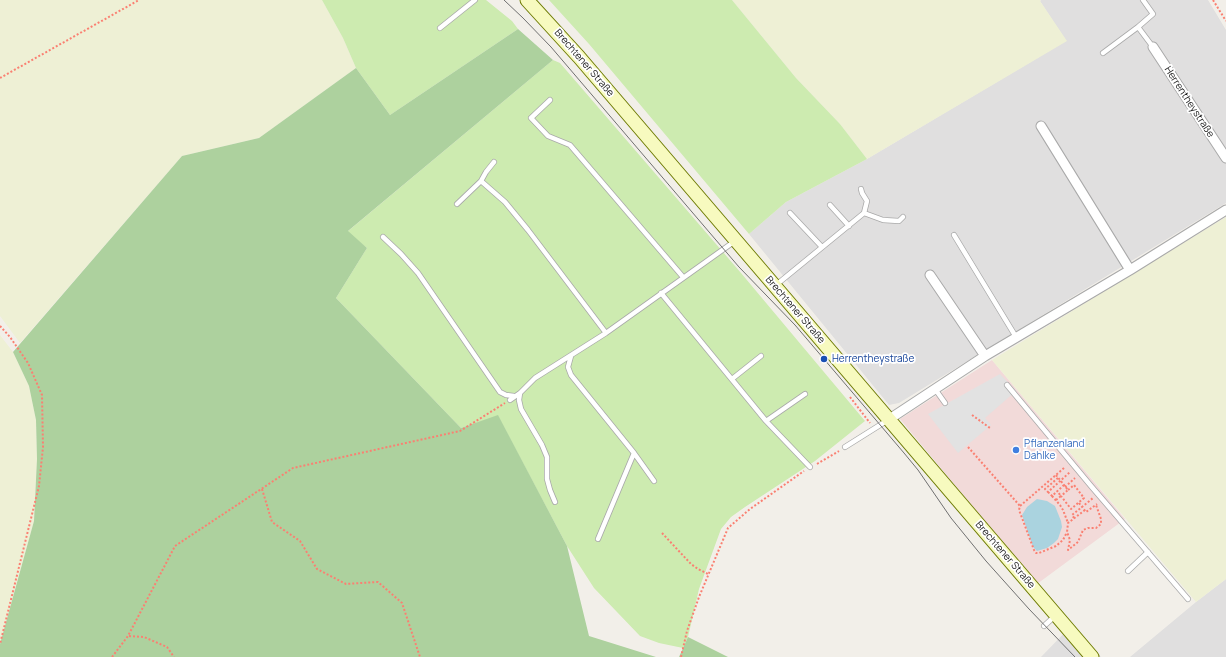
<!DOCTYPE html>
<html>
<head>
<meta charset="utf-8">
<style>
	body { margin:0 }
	canvas { display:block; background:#f2efe9 }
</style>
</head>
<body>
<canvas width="1226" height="657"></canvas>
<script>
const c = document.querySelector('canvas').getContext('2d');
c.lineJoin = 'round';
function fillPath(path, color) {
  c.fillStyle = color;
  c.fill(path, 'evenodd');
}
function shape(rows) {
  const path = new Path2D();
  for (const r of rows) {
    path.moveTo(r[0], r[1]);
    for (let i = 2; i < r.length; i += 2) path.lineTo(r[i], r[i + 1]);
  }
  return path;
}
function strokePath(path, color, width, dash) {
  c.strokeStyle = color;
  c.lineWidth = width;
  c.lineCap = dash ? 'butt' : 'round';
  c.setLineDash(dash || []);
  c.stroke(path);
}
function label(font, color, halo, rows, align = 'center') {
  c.font = font + ' Manrope,sans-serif';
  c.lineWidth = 3.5;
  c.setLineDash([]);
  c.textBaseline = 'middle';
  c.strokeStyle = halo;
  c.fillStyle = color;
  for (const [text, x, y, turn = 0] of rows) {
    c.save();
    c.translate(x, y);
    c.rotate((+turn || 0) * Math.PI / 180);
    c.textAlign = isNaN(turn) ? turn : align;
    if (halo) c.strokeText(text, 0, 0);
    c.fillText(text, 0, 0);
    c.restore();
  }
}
fillPath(shape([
	[1041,0,1208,0,1226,30,1226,203,899,403,889,405,749,234,786,202,867,159,1066,41,1040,1],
	[1226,579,1226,657,1130,657,1196,602],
	[1072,625,1101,657,1041,657]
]), '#e0dfdf');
fillPath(shape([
	[992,360,1125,519,1037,584,900,419]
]), '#f2dad9');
fillPath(shape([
	[0,0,322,0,343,38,356,68,259,138,182,156,20,343,0,316],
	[732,0,1041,0,1040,1,1067,41,867,159,840,124,796,78],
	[1226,217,1226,579,1196,602,992,360],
	[0,335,13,352,29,386,36,420,37,459,34,521,0,644]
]), '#eef0d5');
fillPath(shape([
	[322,0,486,0,512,21,518,29,390,115,356,68,343,38],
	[549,0,732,0,796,78,840,124,867,159,786,202,749,234,589,44],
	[553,60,560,63,616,128,741,273,865,421,815,461,745,507,731,517,721,529,699,589,688,637,683,648,659,643,640,636,594,588,567,546,498,416,461,428,336,298,367,248,347,232]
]), '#cdebb0');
fillPath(shape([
	[518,29,553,60,348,231,367,248,336,298,461,428,498,415,567,546,589,636,656,657,0,657,0,644,34,521,37,459,36,420,29,386,13,352,182,156,259,138,356,68,390,115],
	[688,637,728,657,679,657]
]), '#add19e');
fillPath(shape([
	[1000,374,1016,391,985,418,991,425,958,453,928,414]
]), '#e2e2e2');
fillPath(shape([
	[1037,499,1047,501,1055,506,1061,521,1062,527,1058,539,1054,543,1047,548,1037,551,1033,547,1022,515,1027,507]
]), '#aad3df');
const lane = shape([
	[1143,0,1153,14,1138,27,1153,47],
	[440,28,475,0],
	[1103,53,1138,27],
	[550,100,531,118,548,136,570,145,683,277],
	[481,181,486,172,494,162],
	[861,189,862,193,867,201,864,213],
	[457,204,481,181,505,202,528,230,606,333],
	[830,205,849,226],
	[790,213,822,247],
	[954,235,1016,337],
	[383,237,401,254,418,273,500,392,506,395,514,396],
	[776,285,864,213,883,220,899,221,903,217],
	[661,293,766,421,810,467],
	[571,356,568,367,571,375,634,453,654,481],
	[732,379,761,356],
	[1007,385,1091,486,1188,599],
	[935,389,945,403],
	[520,393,519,400,521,409,542,445,547,457,547,479,550,490,555,502],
	[510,400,520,393,535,378,606,333,735,241],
	[766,421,805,394],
	[845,447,888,420],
	[598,539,634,453],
	[1128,571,1148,552],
	[1044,626,1055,616]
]);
const street = shape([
	[1153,47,1226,158],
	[1041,126,1130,270],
	[930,275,985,356],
	[888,420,985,356,1130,270,1226,210]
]);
const secondary = shape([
	[527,0,579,57,1092,657]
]);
strokePath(lane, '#a9a9a9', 6);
strokePath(street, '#a9a9a9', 11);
strokePath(secondary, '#707d05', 15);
strokePath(shape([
	[1213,0,1226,21],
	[0,78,139,0],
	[0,326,10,337,28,363,42,395,43,447,39,486,0,644],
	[850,397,870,423],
	[972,415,990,428],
	[968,447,1020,506],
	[817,464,839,451],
	[1064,468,1020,506,1019,510,1034,550,1036,553,1039,553,1056,546,1063,540,1067,532],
	[1056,475,1068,490,1061,496,1071,509,1084,498,1074,485,1068,490],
	[1058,478,1045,489,1048,492,1070,472],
	[1065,487,1075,478],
	[262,489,272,522,300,541,317,569,346,584,378,582,402,603,420,657],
	[1048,492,1052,496,1064,485],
	[1052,496,1060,505,1063,510,1068,523],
	[1056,500,1061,496,1057,491],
	[1079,503,1086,512,1097,504],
	[1085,510,1068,523,1067,532,1070,540,1068,550,1078,542,1083,530,1088,528,1096,528,1101,524,1101,519,1096,505],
	[1074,518,1072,515,1093,498],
	[662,533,691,564,698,569,708,574],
	[129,636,144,637,167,647,174,657],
	[112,657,128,636,175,546,293,468,460,431,505,403],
	[681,657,687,631,699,597,728,528,750,509,804,471]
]), '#fa8072', 2, [2, 2]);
strokePath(lane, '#fff', 4.5);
strokePath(street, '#fff', 9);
strokePath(secondary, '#f7fabf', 13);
strokePath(shape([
	[504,0,523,18,551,47,739,267,795,325,904,453,918,470,951,518,986,561,1029,609,1075,657]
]), '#707070', 1);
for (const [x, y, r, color] of [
	[824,359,4,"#1a4fb4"],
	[1016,450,4,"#3f7fe0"]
]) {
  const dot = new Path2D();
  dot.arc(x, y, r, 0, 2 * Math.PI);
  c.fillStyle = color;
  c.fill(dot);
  strokePath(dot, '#fff', 1.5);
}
label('10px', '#222', '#fff', [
	["Brechtener Straße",584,63,49],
	["Herrentheystraße",1189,102,57],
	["Brechtener Straße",795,310,49],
	["Brechtener Straße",1005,555,49]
]);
label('10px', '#164399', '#fff', [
	["Herrentheystraße",832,359]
], 'left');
label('10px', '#366cbe', '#fff', [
	["Pflanzenland",1024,444],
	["Dahlke",1024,456]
], 'left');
</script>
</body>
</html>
